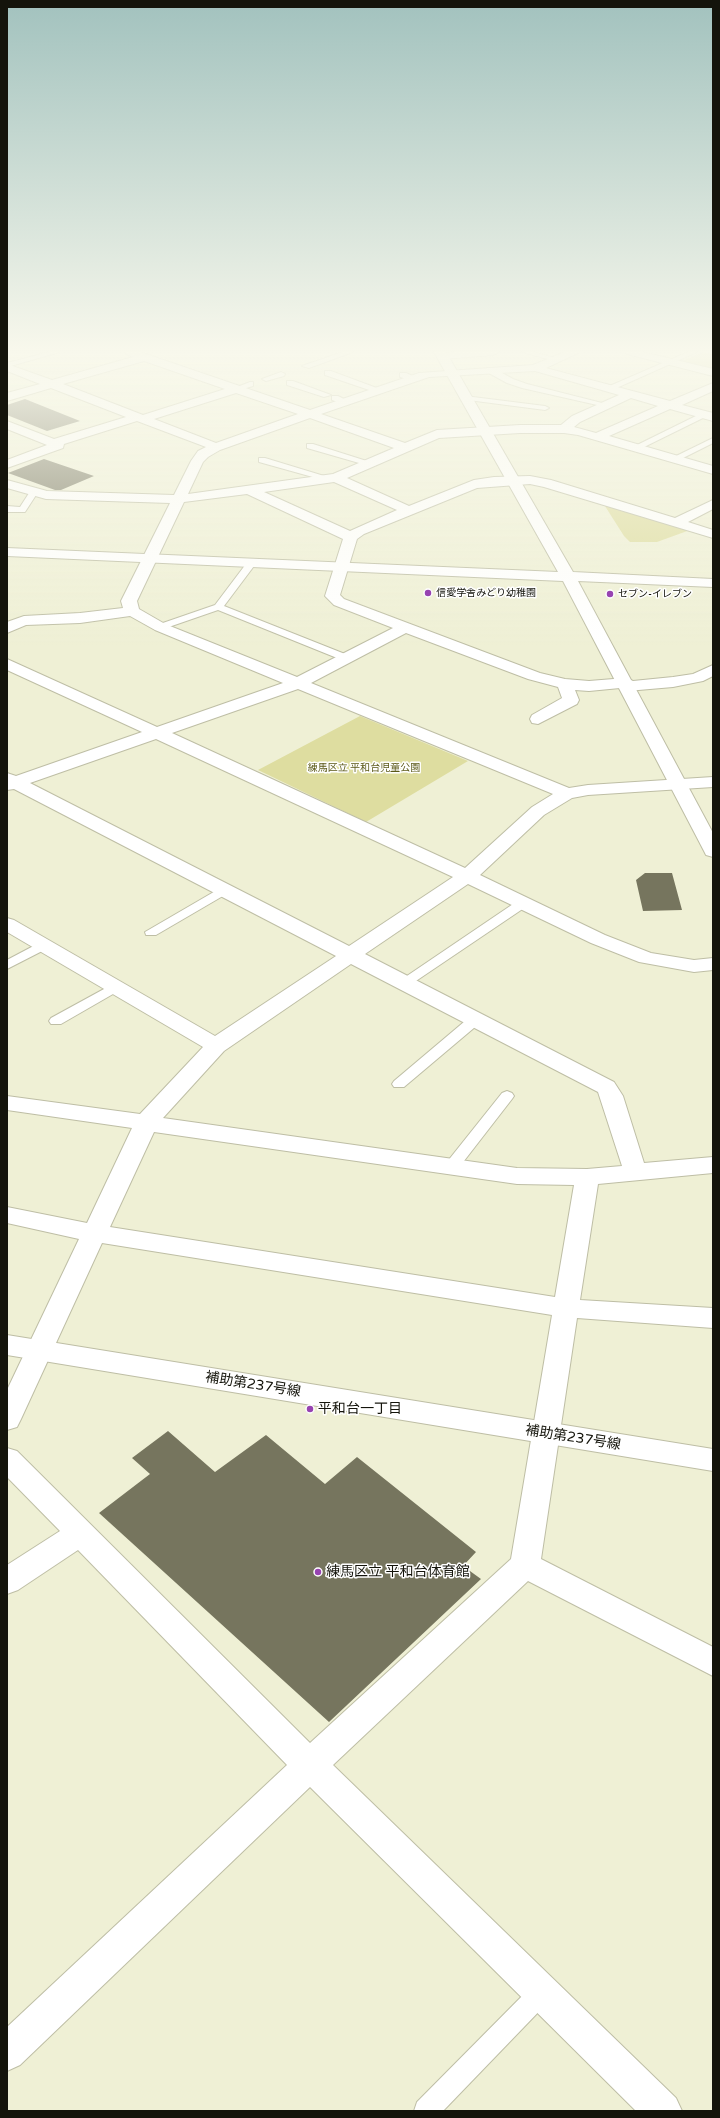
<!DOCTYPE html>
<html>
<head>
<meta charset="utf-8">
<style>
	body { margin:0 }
	#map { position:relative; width:720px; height:2118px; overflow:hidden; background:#eff0d5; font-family:"Varela Round",sans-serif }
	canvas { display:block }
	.frame { position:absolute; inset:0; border:8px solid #14140b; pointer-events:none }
</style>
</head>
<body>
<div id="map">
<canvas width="720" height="2118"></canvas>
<div class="frame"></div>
</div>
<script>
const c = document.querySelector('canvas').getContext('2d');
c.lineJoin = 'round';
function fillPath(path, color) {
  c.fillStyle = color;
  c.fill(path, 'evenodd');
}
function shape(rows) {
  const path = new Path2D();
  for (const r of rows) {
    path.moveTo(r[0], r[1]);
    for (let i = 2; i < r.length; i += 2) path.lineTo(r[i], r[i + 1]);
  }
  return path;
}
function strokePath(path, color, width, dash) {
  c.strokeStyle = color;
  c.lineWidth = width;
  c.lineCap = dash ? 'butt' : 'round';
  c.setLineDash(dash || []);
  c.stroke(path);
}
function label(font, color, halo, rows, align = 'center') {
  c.font = font + ' "Varela Round","Noto Sans JP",sans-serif';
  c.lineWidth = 3;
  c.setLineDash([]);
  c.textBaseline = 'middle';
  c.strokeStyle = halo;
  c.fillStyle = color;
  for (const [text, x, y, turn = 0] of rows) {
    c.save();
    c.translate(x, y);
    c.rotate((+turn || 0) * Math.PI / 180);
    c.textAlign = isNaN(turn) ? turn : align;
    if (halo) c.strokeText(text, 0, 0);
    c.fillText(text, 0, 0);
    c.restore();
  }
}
fillPath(shape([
	[703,352,713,354,713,370,680,362],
	[603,503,690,530,657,542,630,542,624,536],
	[360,716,468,761,366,822,258,770]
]), '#dedda0');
fillPath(shape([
	[25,399,80,421,47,431,7,415,7,405],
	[44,459,94,476,61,490,55,490,8,473],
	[645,873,672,873,682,910,643,911,636,880],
	[168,1431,215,1472,266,1435,325,1484,357,1457,476,1552,463,1566,481,1579,329,1722,99,1513,150,1474,132,1458]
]), '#76755e');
const lane = shape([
	[49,352,60,352,7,367,7,363,49,352],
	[343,352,353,352,309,368,302,366,343,352],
	[522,352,533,352,559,359,555,361,522,352],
	[568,352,577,352,573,354,568,352],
	[688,352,697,352,612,390,605,388,688,352],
	[487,368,493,368,513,379,527,384,610,405,606,407,522,388,507,383,487,372,487,368],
	[325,371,331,371,382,390,375,392,325,375,325,371],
	[281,372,285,374,284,376,266,381,262,379,281,372],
	[400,373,406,373,417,378,410,380,400,377,400,373],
	[287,381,293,381,331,395,324,397,287,385,287,381],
	[250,382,253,382,253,386,236,391,232,389,250,382],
	[332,396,338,396,350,402,343,404,332,400,332,396],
	[465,396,545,406,549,408,545,410,468,400,465,400,465,396],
	[702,413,709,415,638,450,631,448,702,413],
	[713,438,713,443,677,461,670,459,713,438],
	[307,444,313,444,373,463,366,465,307,448,307,444],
	[259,458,265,458,334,479,327,481,259,462,259,458],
	[34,489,38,492,25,512,7,512,7,506,20,507,31,490,34,489],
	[252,559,257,562,224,606,350,656,351,658,350,660,342,660,218,610,163,629,157,629,157,625,215,605,249,560,252,559],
	[224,886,230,890,228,893,156,935,146,935,145,932,224,886],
	[523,899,529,903,527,906,410,985,400,985,398,982,519,900,523,899],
	[43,941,48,942,49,945,48,948,7,969,7,960,43,941],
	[115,983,122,987,120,990,61,1024,51,1024,49,1021,51,1018,115,983],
	[476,1015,483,1019,481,1022,404,1087,394,1087,392,1084,394,1081,471,1016,476,1015],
	[507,1091,512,1093,514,1096,512,1099,457,1170,452,1171,447,1170,444,1166,447,1162,502,1093,507,1091],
	[542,1980,550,1984,554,1992,550,2000,443,2111,414,2111,417,2102,534,1984,542,1980]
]);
const street = shape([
	[125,352,140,352,310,410,419,373,533,365,565,352,580,352,546,368,670,401,713,383,713,391,682,405,713,413,713,421,670,409,609,436,713,466,713,474,578,435,564,433,520,433,439,438,347,478,409,506,474,480,494,477,530,476,551,480,675,518,713,500,713,509,688,522,713,530,713,538,544,487,530,484,477,488,364,534,357,539,340,595,344,599,540,673,565,679,589,681,626,678,633,681,673,677,693,674,713,665,713,676,703,681,673,687,627,691,620,688,589,691,575,690,579,700,577,704,538,724,532,723,530,719,532,715,562,698,558,687,528,679,406,633,311,683,569,788,588,785,713,777,713,787,588,795,572,798,544,815,480,875,605,935,651,953,694,960,713,958,713,970,694,972,639,962,591,943,468,884,365,954,614,1082,623,1096,644,1163,713,1157,713,1173,598,1184,580,1300,713,1308,713,1328,577,1318,541,1559,713,1647,713,1676,528,1581,333,1765,676,2098,682,2111,636,2111,310,1787,20,2065,7,2071,7,2027,287,1765,78,1550,18,1590,7,1594,7,1565,60,1531,7,1477,7,1448,17,1451,310,1743,511,1559,552,1315,102,1243,21,1419,17,1427,7,1430,7,1390,79,1239,7,1223,7,1207,87,1223,132,1128,7,1110,7,1096,140,1114,203,1047,7,932,7,918,14,920,215,1036,336,956,14,789,7,790,7,773,16,776,142,732,7,670,7,659,157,727,283,683,155,630,130,616,80,623,26,625,7,633,7,622,24,616,80,613,123,608,121,601,170,503,46,499,7,488,7,480,47,491,174,495,191,461,198,451,206,447,137,421,64,444,63,448,7,468,7,460,47,445,7,429,7,421,54,439,126,417,51,388,7,401,7,393,40,384,7,371,7,364,52,380,133,357,126,354,125,352],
	[144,361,225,389,143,415,63,384,144,361],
	[535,371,619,395,572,416,561,425,520,425,437,430,405,443,321,414,429,377,535,371],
	[236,393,298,414,216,443,154,419,236,393],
	[631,398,658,406,596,433,574,427,580,422,631,398],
	[310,418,394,448,333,474,188,494,203,462,208,457,220,450,310,418],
	[334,482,397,510,350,531,264,492,334,482],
	[247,494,343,539,325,596,334,605,393,628,297,677,165,624,139,609,137,601,184,502,247,494],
	[298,689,553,794,532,807,465,868,172,733,298,689],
	[156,739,453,877,349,946,30,783,156,739],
	[351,964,598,1092,622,1166,587,1169,517,1168,163,1118,224,1051,351,964],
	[154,1132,517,1184,574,1185,555,1297,110,1227,154,1132],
	[456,352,499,352,493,355,443,359,437,356,443,353,456,352],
	[625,352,643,352,713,369,713,376,627,354,625,352]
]);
const secondary = shape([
	[434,352,446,352,573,572,713,579,713,587,578,581,713,833,713,857,706,855,704,851,563,581,7,556,7,548,558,572,434,352],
	[7,1335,713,1449,713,1471,7,1355,7,1335]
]);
strokePath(lane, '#bebea5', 2);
strokePath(street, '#bebea5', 2);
strokePath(secondary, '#bebea5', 2);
fillPath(lane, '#fff');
fillPath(street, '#fff');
fillPath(secondary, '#fff');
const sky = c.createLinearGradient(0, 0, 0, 648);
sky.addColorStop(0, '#a2c2be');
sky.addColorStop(0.54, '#f8f8ec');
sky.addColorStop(1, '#f8f8ec00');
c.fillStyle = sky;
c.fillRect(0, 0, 720, 648);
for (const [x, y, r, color] of [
	[428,593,4,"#9743b1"],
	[610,594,4,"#9743b1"],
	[310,1409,4,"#9743b1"],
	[318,1572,4,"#9743b1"]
]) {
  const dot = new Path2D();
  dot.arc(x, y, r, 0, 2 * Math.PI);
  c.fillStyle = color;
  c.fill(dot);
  strokePath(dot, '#fff', 1.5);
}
label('10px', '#14140b', '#fff', [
	["信愛学舎みどり幼稚園",436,593],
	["セブン-イレブン",618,594]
], 'left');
label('10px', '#5b5918', '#fff', [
	["練馬区立 平和台児童公園",364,768]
]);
label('14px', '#14140b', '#fff', [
	["補助第237号線",253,1385,9],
	["補助第237号線",573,1438,9]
]);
label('14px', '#14140b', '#fff', [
	["平和台一丁目",318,1409],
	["練馬区立 平和台体育館",326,1572]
], 'left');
</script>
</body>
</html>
